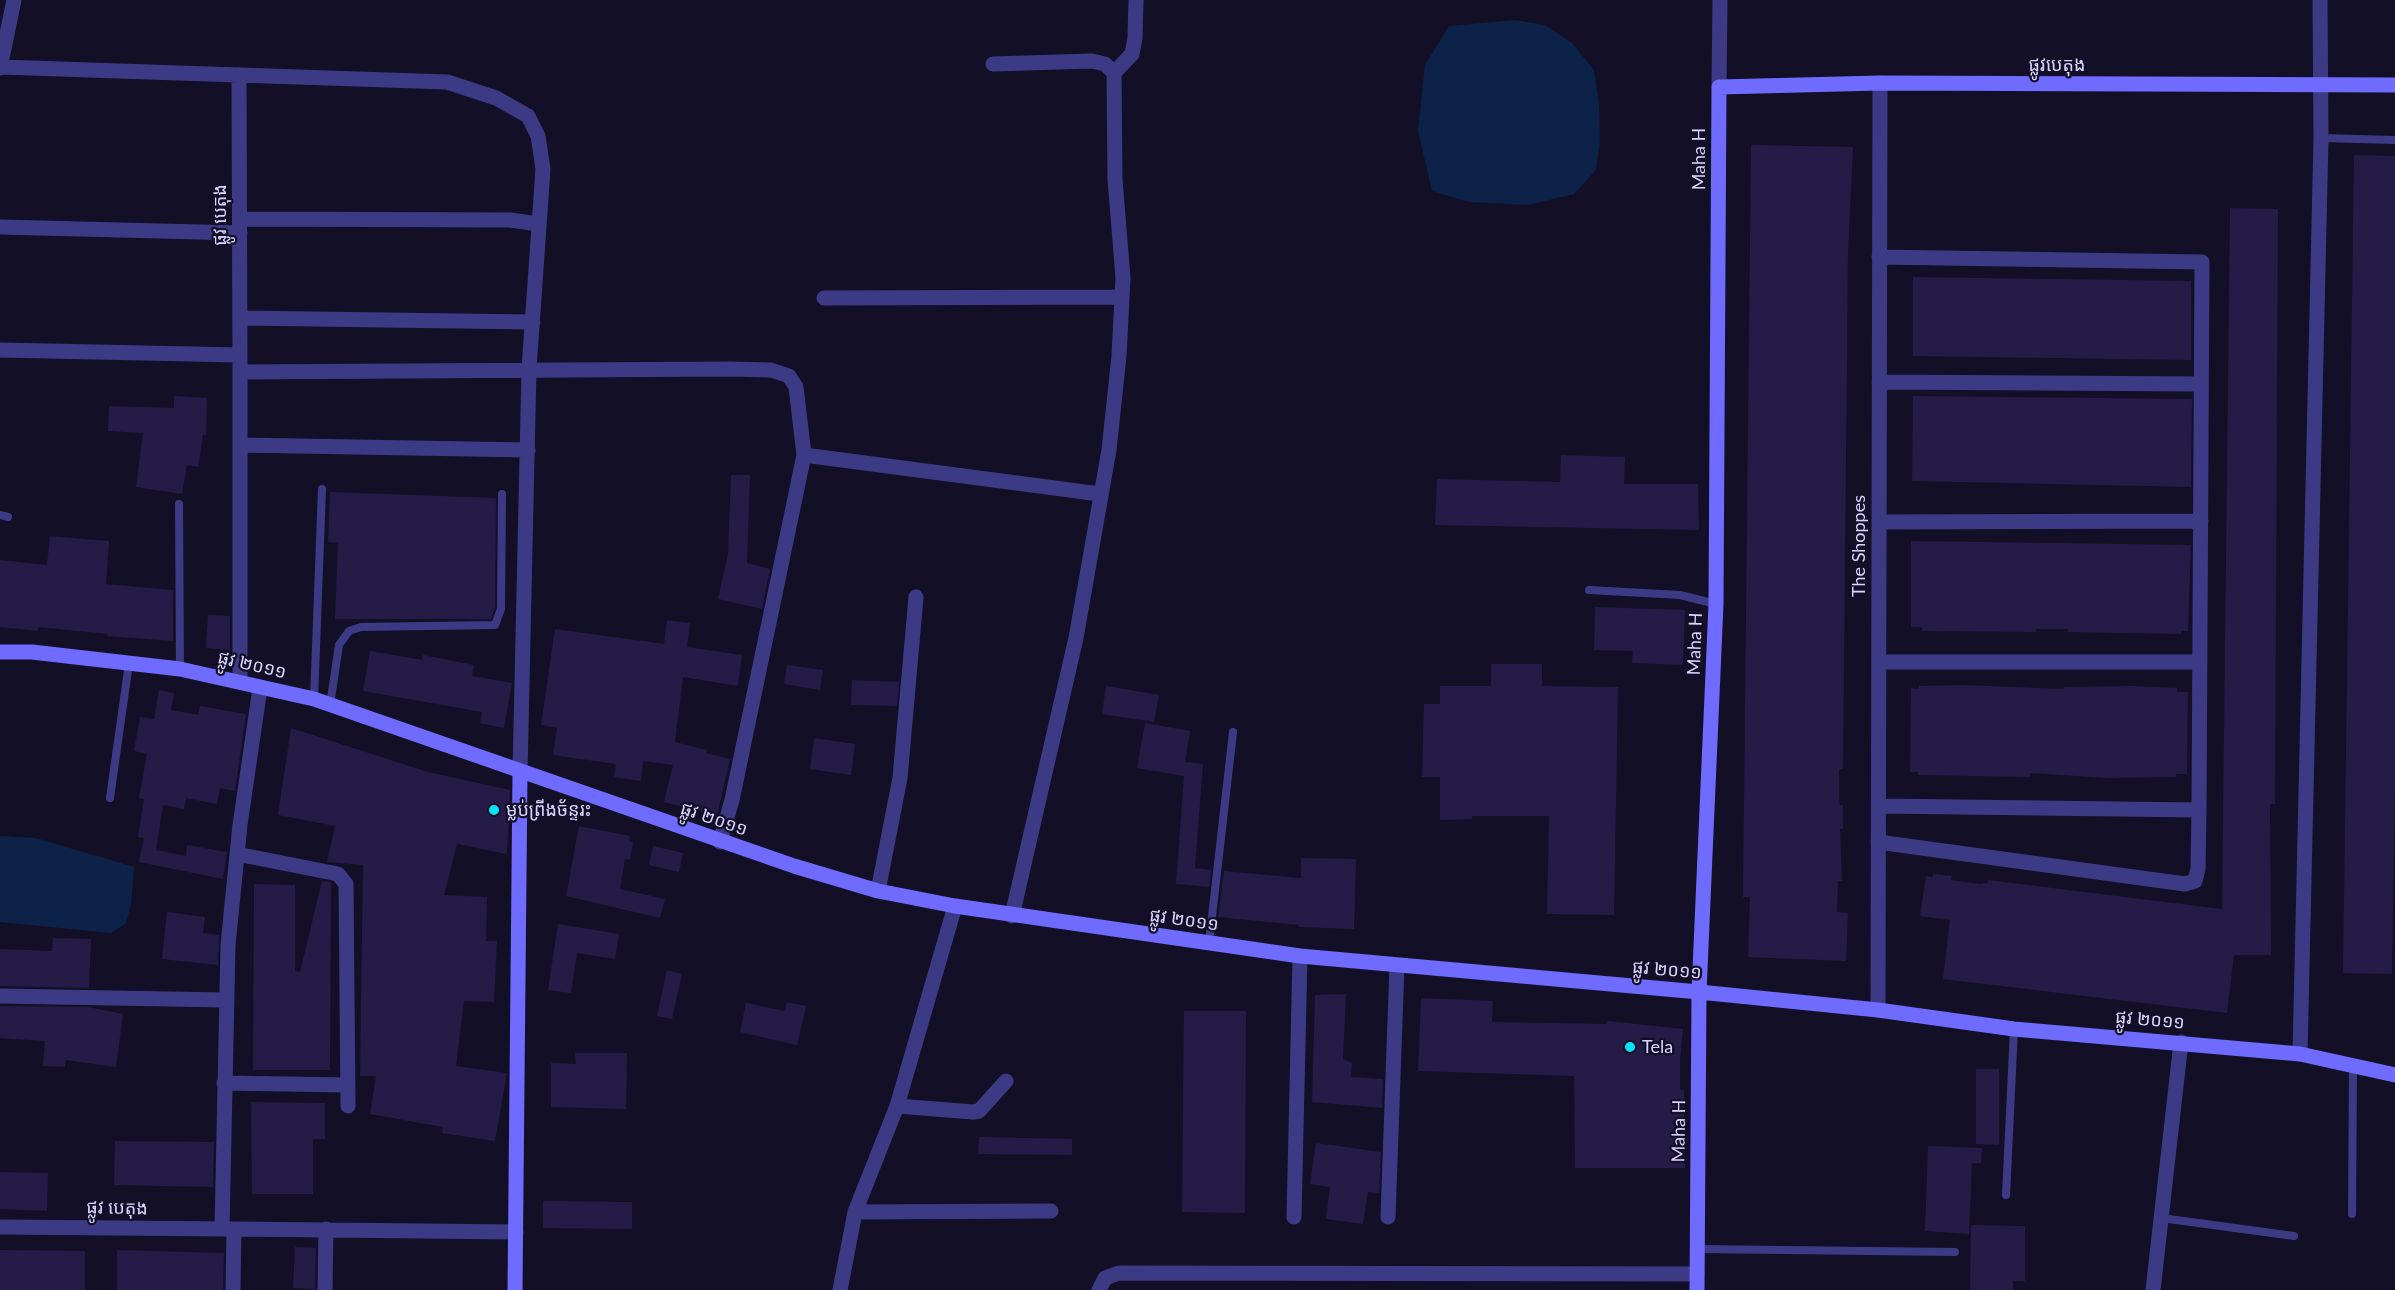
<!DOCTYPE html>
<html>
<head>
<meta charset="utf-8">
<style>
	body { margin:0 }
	canvas { display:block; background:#130f26 }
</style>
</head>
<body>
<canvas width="2395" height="1290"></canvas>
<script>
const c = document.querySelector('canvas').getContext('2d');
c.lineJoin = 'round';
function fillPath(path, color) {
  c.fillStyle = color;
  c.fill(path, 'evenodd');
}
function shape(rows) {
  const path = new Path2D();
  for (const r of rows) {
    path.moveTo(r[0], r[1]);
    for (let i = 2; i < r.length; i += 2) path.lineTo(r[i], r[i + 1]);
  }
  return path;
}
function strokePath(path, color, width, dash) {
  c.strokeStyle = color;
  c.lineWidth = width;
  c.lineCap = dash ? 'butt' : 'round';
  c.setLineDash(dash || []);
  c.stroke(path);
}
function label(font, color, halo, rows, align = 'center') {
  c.font = font + ' Lato,"Noto Sans Khmer",sans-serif';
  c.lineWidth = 4.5;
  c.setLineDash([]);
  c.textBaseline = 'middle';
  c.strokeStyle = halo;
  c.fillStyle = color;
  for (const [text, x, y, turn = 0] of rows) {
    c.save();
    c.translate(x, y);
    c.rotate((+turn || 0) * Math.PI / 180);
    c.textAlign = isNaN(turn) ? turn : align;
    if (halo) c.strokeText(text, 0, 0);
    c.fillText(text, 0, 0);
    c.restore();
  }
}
fillPath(shape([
	[1515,20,1545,25,1572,43,1594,70,1599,104,1600,140,1596,170,1574,194,1528,205,1469,202,1432,191,1418,131,1425,65,1449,26],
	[0,836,36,838,134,867,131,905,126,923,111,933,0,922]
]), '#0c2248');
fillPath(shape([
	[1751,145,1853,147,1848,252,1843,769,1839,769,1839,798,1840,805,1843,805,1843,829,1840,829,1842,881,1838,881,1837,912,1848,913,1846,961,1748,957,1750,897,1743,897],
	[2354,155,2395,156,2395,785,2392,974,2343,973],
	[2230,208,2278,209,2275,804,2270,804,2271,955,2234,955,2227,1013,1943,979,1950,920,1920,916,1926,876,1933,877,1933,874,1952,876,1951,880,1980,884,1988,883,1988,880,2222,909],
	[1913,277,2191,281,2191,360,1913,356],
	[174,396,207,398,206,435,203,435,198,467,187,465,182,494,136,487,143,433,108,431,109,406,174,408],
	[1913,396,2192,399,2191,487,1912,481],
	[1561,455,1625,457,1624,484,1698,484,1699,530,1435,525,1437,479,1560,482],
	[731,475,750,475,747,563,770,569,762,609,718,599,728,554],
	[330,492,496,498,495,608,491,619,335,619,338,543,328,542],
	[50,536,109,541,106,584,173,590,173,641,107,636,108,634,38,627,38,631,0,627,0,560,47,565],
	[1911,541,2191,545,2188,631,2181,631,2181,634,2068,632,2068,629,2036,629,2036,632,1922,631,1922,627,1911,627],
	[1595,607,1685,610,1683,665,1632,663,1633,651,1594,650],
	[208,615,230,616,230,650,206,648],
	[667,620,690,623,687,647,742,655,738,686,683,677,675,742,707,750,706,753,730,759,717,816,664,802,673,765,643,761,641,781,614,777,616,764,553,755,557,728,541,725,555,629,664,644],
	[370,651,422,660,423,655,474,665,472,676,512,683,504,728,480,723,482,712,363,691],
	[1491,664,1542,664,1542,686,1618,687,1614,915,1547,914,1549,816,1472,816,1472,819,1440,820,1440,777,1422,777,1424,704,1440,704,1440,686,1491,686],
	[787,665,823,670,820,690,784,684],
	[852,680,899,682,897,706,851,705],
	[1963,685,2064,689,2064,687,2132,686,2177,688,2177,692,2188,692,2187,774,2176,774,2176,777,2108,778,2030,773,2030,777,1918,775,1918,772,1910,772,1911,688,1919,689,1919,686],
	[1106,686,1159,695,1154,722,1102,714],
	[159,690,174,693,171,710,198,715,200,706,246,714,235,791,220,788,217,804,186,798,184,809,163,805,156,850,186,856,187,845,227,852,223,879,139,862,144,838,138,837,144,799,139,798,147,754,134,751,140,717,154,719],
	[1145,723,1190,731,1185,762,1203,764,1195,868,1211,870,1209,887,1176,884,1184,776,1137,768],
	[291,728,428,772,510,790,507,854,457,844,444,895,487,897,486,941,497,941,494,1002,464,1001,456,1066,507,1073,495,1141,442,1133,443,1127,370,1114,376,1076,360,1076,363,865,327,862,335,826,278,815],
	[814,738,855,744,851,775,810,769],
	[579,826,630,836,629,841,633,842,630,860,625,859,620,889,665,899,660,918,566,896],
	[653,846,683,853,679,872,649,865],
	[1301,858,1356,859,1354,929,1299,927,1299,925,1218,917,1224,871,1301,878],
	[322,881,331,882,330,1070,253,1070,254,884,295,885,295,971,300,972],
	[167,912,205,917,203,933,219,935,218,965,162,959],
	[558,924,619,934,615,959,577,953,571,993,548,990],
	[53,938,91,939,89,988,0,986,0,949,52,951],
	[667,970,682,974,672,1019,657,1016],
	[1346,994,1343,1059,1352,1063,1351,1077,1383,1079,1382,1108,1312,1102,1315,995],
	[1421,998,1493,1001,1492,1022,1607,1024,1608,1021,1683,1029,1680,1060,1680,1090,1684,1090,1685,1168,1575,1168,1574,1076,1418,1071],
	[787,1002,806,1006,797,1045,740,1032,746,1003,785,1011],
	[0,1006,88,1007,123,1014,116,1067,66,1060,65,1067,43,1066,45,1041,0,1038],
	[1184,1011,1246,1011,1245,1213,1182,1212],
	[575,1053,627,1053,626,1109,551,1107,551,1063,576,1064],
	[1976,1069,1999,1069,1999,1145,1976,1144],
	[251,1102,325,1103,325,1139,313,1139,313,1194,252,1194],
	[979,1137,1072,1139,1072,1155,978,1154],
	[115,1141,214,1142,213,1187,114,1185],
	[1316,1143,1381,1152,1379,1193,1368,1192,1363,1224,1326,1219,1330,1187,1310,1184],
	[1928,1146,1982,1148,1981,1163,1972,1163,1969,1234,1925,1231],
	[0,1172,48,1173,47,1211,0,1209],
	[543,1201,632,1202,632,1229,543,1228],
	[1971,1225,2025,1226,2025,1281,2013,1281,2013,1290,1970,1290],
	[295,1247,316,1248,315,1289,293,1288],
	[0,1250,85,1251,85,1290,0,1290],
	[117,1250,224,1253,223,1290,117,1290]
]), '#241b47');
strokePath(shape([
	[2321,138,2395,140],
	[179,504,180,669],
	[0,515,8,517],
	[1589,590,1680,595,1716,604],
	[314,699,322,489],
	[330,705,339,645,349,631,361,627,495,625,501,609,502,494],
	[110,798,129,663],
	[1209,943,1233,732],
	[2006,1195,2014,1029],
	[2352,1214,2353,1065],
	[2161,1218,2294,1236],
	[1697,1249,1955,1252]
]), '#3d3a85', 8);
strokePath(shape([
	[993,64,1092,61,1105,64,1114,73,1115,179,1123,278,1119,356,1109,450,1076,638,1012,916],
	[0,67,447,82,496,98,528,116,538,136,543,169,529,369,520,772],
	[0,68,14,0],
	[1114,73,1132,54,1135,38,1136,0],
	[239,75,240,372,730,369,771,370,789,376,796,387,804,455,732,800,720,842],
	[1719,87,1720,0],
	[240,219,510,220,539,224],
	[0,227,240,233],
	[824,298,1121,297],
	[240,318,533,322],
	[0,350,240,355],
	[240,372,240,682],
	[1879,382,2201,384],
	[240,445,528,450],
	[804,455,1100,494],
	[1879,522,2201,521],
	[1879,662,2200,662],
	[1879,806,2199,810],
	[1878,842,2185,884,2195,881,2198,869,2199,810,2202,262,1879,257],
	[237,854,338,874,346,884,348,1106],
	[878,891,900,778,916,597],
	[0,996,225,1000],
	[1878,1010,1880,83],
	[2300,1054,2321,138,2320,0],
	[224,1083,348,1085],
	[897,1106,973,1112,979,1111,1006,1081],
	[855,1212,1051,1211],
	[1294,1217,1300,956],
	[1388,1217,1397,965],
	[0,1227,231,1229],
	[222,1229,228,945,240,825,260,688],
	[233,1290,234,1229,516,1232],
	[325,1290,326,1229],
	[840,1290,855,1212,897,1106,955,906],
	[1099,1290,1105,1278,1119,1273,1697,1274],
	[2153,1290,2181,1042]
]), '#3d3a85', 15);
strokePath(shape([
	[0,652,32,652,180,669,314,699,794,866,878,891,955,906,1300,956,1699,992,1878,1010,2014,1029,2300,1054,2395,1075],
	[515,1290,520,772],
	[1697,1290,1699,992,1716,604,1719,87,1880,83,2395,85]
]), '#6f6bff', 15);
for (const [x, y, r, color] of [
	[494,810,6,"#00e5ff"],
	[1630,1047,6,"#00e5ff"]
]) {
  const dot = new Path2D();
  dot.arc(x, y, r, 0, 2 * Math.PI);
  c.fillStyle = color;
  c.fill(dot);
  strokePath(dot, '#130f26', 2);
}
label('18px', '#d9d4ff', '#130f26', [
	["ផ្លូវបេតុង",2057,65],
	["Maha H",1699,159,-90],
	["ផ្លូវ បេតុង",220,215,-90],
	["The Shoppes",1859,546,-90],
	["Maha H",1695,644,-88],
	["ផ្លូវ ២០១១",252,665,13],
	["ផ្លូវ ២០១១",714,819,19],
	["ផ្លូវ ២០១១",1184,920,8],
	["ផ្លូវ ២០១១",1667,970,5],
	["ផ្លូវ ២០១១",2150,1020,5],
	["Maha H",1679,1131,-89],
	["ផ្លូវ បេតុង",117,1208,1]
]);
label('18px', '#d9d4ff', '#130f26', [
	["ម្លប់ព្រីងច័ន្ទរះ",506,810],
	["Tela",1642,1047]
], 'left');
</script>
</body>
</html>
